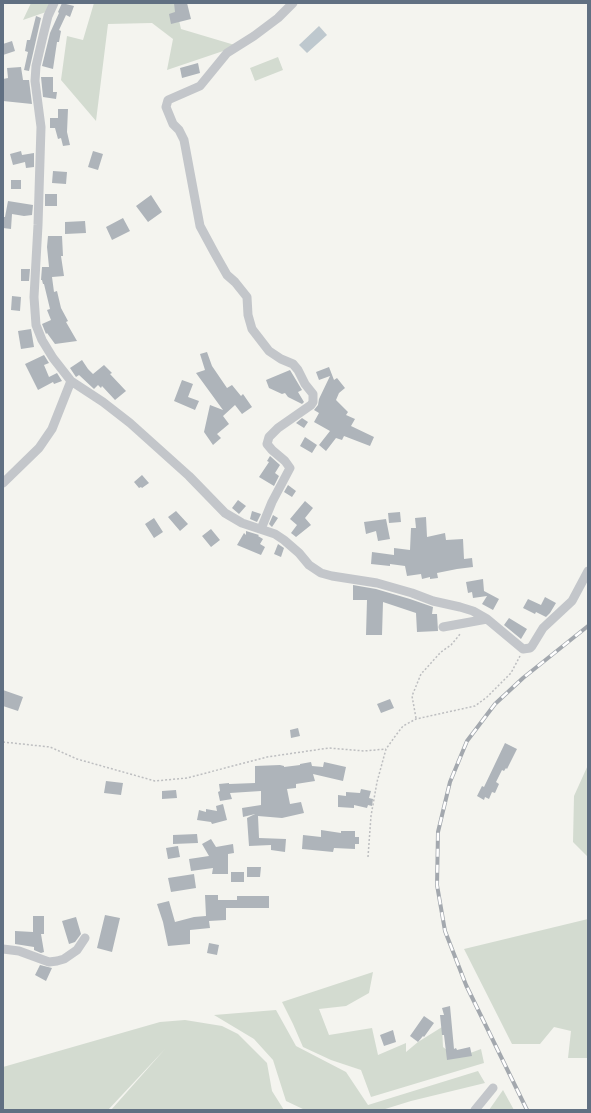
<!DOCTYPE html>
<html>
<head>
<meta charset="utf-8">
<style>
	body { margin:0 }
	#map { position:relative; width:591px; height:1113px; overflow:hidden; background:#f4f4ef; font-family:"DM Sans",sans-serif }
	canvas { display:block }
	.frame { position:absolute; inset:0; border:4px solid #617082; pointer-events:none }
</style>
</head>
<body>
<div id="map">
<canvas width="591" height="1113"></canvas>
<div class="frame"></div>
</div>
<script>
const c = document.querySelector('canvas').getContext('2d');
c.lineJoin = 'round';
function fillPath(path, color) {
  c.fillStyle = color;
  c.fill(path, 'evenodd');
}
function shape(rows) {
  const path = new Path2D();
  for (const r of rows) {
    path.moveTo(r[0], r[1]);
    for (let i = 2; i < r.length; i += 2) path.lineTo(r[i], r[i + 1]);
  }
  return path;
}
function strokePath(path, color, width, dash) {
  c.strokeStyle = color;
  c.lineWidth = width;
  c.lineCap = dash ? 'butt' : 'round';
  c.setLineDash(dash || []);
  c.stroke(path);
}
fillPath(shape([
	[31,3,50,3,46,12,23,20],
	[94,3,175,3,181,29,238,46,167,70,173,39,152,23,108,24,96,121,61,80,67,36,83,40],
	[278,57,283,70,255,81,250,68],
	[588,765,588,857,573,842,574,796],
	[588,919,588,1058,568,1058,571,1031,554,1027,540,1044,512,1044,464,949],
	[373,972,369,993,346,1006,319,1009,329,1035,372,1028,378,1055,406,1043,406,1052,418,1042,442,1027,443,1047,457,1058,481,1049,484,1063,371,1097,361,1070,331,1060,303,1047,293,1024,282,1002],
	[276,1010,296,1046,346,1072,368,1105,478,1071,485,1083,411,1101,382,1110,305,1110,286,1101,273,1060,254,1039,214,1015],
	[185,1020,222,1026,238,1034,267,1063,272,1091,284,1110,111,1110,165,1049,108,1110,3,1110,3,1067,160,1022],
	[503,1090,514,1110,489,1110]
]), '#d3dbd0');
fillPath(shape([
	[319,26,327,35,307,53,299,45]
]), '#bec8ce');
fillPath(shape([
	[62,3,74,6,70,17,66,15,59,30,61,31,59,42,57,42,53,69,42,66,50,33,59,13,58,12],
	[174,3,187,3,191,19,171,24,169,14,175,12],
	[36,16,41,18,29,71,24,70,28,52,25,51,27,40,30,40],
	[12,41,15,51,3,55,3,44],
	[198,63,200,73,182,78,180,68],
	[21,67,23,80,29,80,32,104,3,101,3,79,8,78,7,68],
	[41,77,53,77,53,92,57,92,56,99,43,97],
	[58,109,68,109,67,132,70,145,63,146,61,138,58,139,55,128,50,128,50,118,58,118],
	[21,151,22,155,34,153,34,167,26,168,25,162,13,165,10,154],
	[93,151,103,154,98,170,88,167],
	[53,171,67,172,66,184,52,183],
	[11,180,21,180,21,189,11,189],
	[45,194,57,194,57,206,45,206],
	[151,195,162,212,148,222,136,206],
	[8,201,33,205,32,215,24,216,12,214,11,229,3,228,4,217,5,217],
	[123,218,130,231,112,240,106,227],
	[85,221,86,233,65,234,65,222],
	[48,236,62,236,63,256,61,256,64,276,52,277,54,292,57,291,61,308,68,321,66,322,77,341,55,344,47,333,46,334,42,324,51,320,47,310,50,309,44,284,43,284,42,280,41,280,42,267,49,267,47,247],
	[21,269,30,269,29,281,21,281],
	[12,296,21,297,20,311,11,310],
	[31,329,34,347,21,349,18,331],
	[207,352,212,366,227,388,232,385,241,396,243,394,252,407,242,414,235,405,223,416,229,424,217,434,221,438,213,445,204,432,210,405,223,410,196,373,205,370,200,354],
	[44,355,49,363,44,365,49,377,57,373,62,381,54,384,53,382,38,390,25,364],
	[82,360,88,369,93,374,104,365,112,373,110,374,126,391,115,400,102,386,101,388,98,385,94,389,79,375,76,377,70,368],
	[329,367,334,380,337,378,345,388,339,393,336,400,348,412,346,415,355,419,351,426,374,437,370,446,344,436,342,440,336,438,326,451,319,445,330,431,314,422,319,413,314,410,318,405,319,399,330,376,319,380,316,372],
	[290,370,302,390,298,392,304,402,302,404,288,397,285,393,282,394,269,388,266,380],
	[182,380,193,384,188,397,199,401,195,410,174,401],
	[302,418,308,422,304,428,296,423],
	[305,437,317,445,312,453,300,446],
	[270,456,280,465,275,473,279,476,274,486,259,477,269,462,267,461],
	[142,475,149,483,142,488,141,487,139,488,134,482],
	[288,485,296,491,292,497,284,492],
	[238,500,246,506,239,514,232,508],
	[305,501,313,508,305,518,311,525,296,537,291,533,297,525,290,519],
	[176,511,188,524,180,531,168,517],
	[252,511,261,514,257,522,250,519],
	[400,512,401,522,389,523,388,513],
	[273,515,278,518,272,527,269,524],
	[426,517,427,537,445,533,446,540,463,539,464,559,472,558,473,567,457,569,437,573,438,578,430,579,430,577,422,579,421,574,407,576,405,566,390,564,390,566,371,564,372,552,394,555,394,548,410,550,411,528,416,528,415,518],
	[154,518,163,532,154,538,145,524],
	[386,519,390,539,378,541,376,531,366,534,364,522],
	[211,529,220,540,211,547,202,536],
	[246,531,259,535,258,536,263,539,260,544,265,547,261,555,237,545,244,533,246,535],
	[278,544,284,548,281,557,274,554],
	[483,579,484,591,499,599,493,610,482,604,487,596,473,598,472,592,468,593,466,582],
	[353,585,376,589,410,599,433,607,432,614,437,614,438,631,417,632,416,613,383,602,382,635,366,635,367,600,353,600],
	[545,597,556,603,550,613,546,617,536,612,535,614,523,608,528,599,541,605],
	[509,618,527,629,521,639,504,625],
	[3,690,23,697,18,711,3,706],
	[390,699,394,708,381,713,377,704],
	[298,728,300,736,291,738,290,730],
	[505,743,517,749,507,769,506,768,504,771,502,770,496,782,499,784,495,793,492,792,489,799,485,797,484,800,477,796,482,786,484,787],
	[311,762,312,766,323,767,324,762,346,767,343,781,313,774,315,781,296,784,296,788,287,789,290,804,301,802,304,813,282,818,258,816,259,838,286,839,285,852,271,850,271,845,249,846,247,818,255,814,243,817,242,808,261,805,261,791,230,793,232,799,220,801,218,792,220,791,219,784,229,783,229,784,255,783,255,766,280,765,284,766,284,767,300,765,300,764],
	[106,781,123,783,121,795,104,793],
	[361,789,371,791,369,798,373,799,372,806,368,805,367,808,354,805,354,808,338,807,338,795,346,796,346,792,360,793],
	[176,790,177,798,162,799,162,791],
	[223,804,227,820,212,824,211,822,197,820,199,810,206,812,206,809,217,811,216,806],
	[321,830,341,833,341,831,355,831,355,837,359,837,359,844,355,844,355,849,334,848,333,852,302,849,303,835,321,837],
	[197,834,198,843,173,844,173,835],
	[211,839,216,847,233,844,234,853,228,854,228,874,212,874,213,868,191,871,189,859,209,856,202,844],
	[178,846,180,857,168,859,166,848],
	[247,867,261,867,260,877,247,877],
	[231,872,244,872,244,882,231,882],
	[194,874,196,888,171,892,168,878],
	[205,895,218,895,218,900,237,900,237,896,269,896,269,908,226,908,226,920,209,921,210,928,190,930,190,944,168,946,163,922,157,904,169,901,175,922,194,917,206,916],
	[105,915,120,918,112,952,97,948],
	[33,916,44,916,44,934,41,934,44,952,41,953,34,950,34,947,15,944,15,931,33,932],
	[76,917,81,934,75,942,69,944,62,921],
	[209,943,219,945,217,955,207,953],
	[40,965,52,968,46,981,35,975],
	[450,1006,454,1049,456,1048,457,1050,470,1047,472,1056,447,1060,444,1035,442,1035,440,1015,444,1015,442,1008],
	[424,1016,434,1023,424,1037,423,1036,418,1042,410,1036],
	[393,1030,396,1042,384,1046,380,1035]
]), '#aeb4ba');
strokePath(shape([
	[416,718,412,696,421,674,441,652,451,645,461,633],
	[3,742,50,747,77,759,155,781,187,778,267,757,329,748,364,751,386,749],
	[368,857,371,816,377,782,386,749,396,735,403,726,416,719,475,706,487,697,511,673,520,656]
]), '#bdbec0', 1.5, [2, 2]);
strokePath(shape([
	[54,3,48,16,43,36,36,66,35,81,41,127,38,225,34,297,36,325,42,340,53,358,71,381,103,402,130,423,189,476,225,513,242,523,275,534,284,540,299,553,309,565,321,573,332,576,377,583,412,593,433,601,460,607,473,611,487,619,523,649,530,648,532,646,543,628,572,601,588,571],
	[3,483,39,448,52,429,71,381],
	[261,529,272,502,290,468,285,461,272,450,267,444,269,437,278,428,311,405,313,402,313,394,305,384,298,370,293,364,281,359,269,351,252,329,248,315,247,297,235,282,227,275,214,252,200,226,184,140,179,130,173,124,166,107,168,100,200,86,227,53,254,36,278,18,293,3],
	[443,627,487,619],
	[3,949,19,951,49,962,57,961,64,959,77,950,85,938],
	[475,1110,493,1088]
]), '#c3c6ca', 9);
const rail = shape([
	[527,1110,466,985,445,931,437,885,438,832,450,782,467,741,495,704,523,678,588,626]
]);
strokePath(rail, '#a3a8ae', 4);
strokePath(rail, '#fff', 2.5, [8]);
</script>
</body>
</html>
